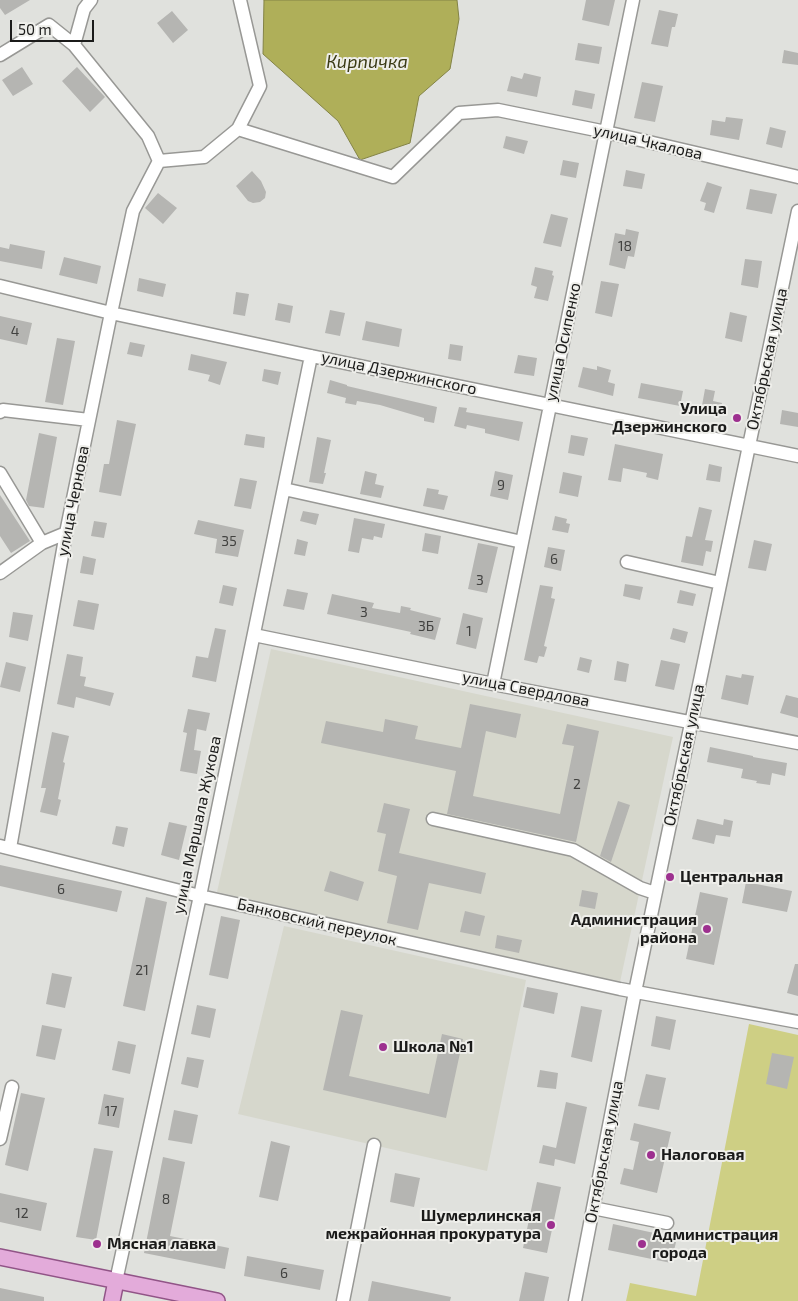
<!DOCTYPE html>
<html>
<head>
<meta charset="utf-8">
<style>
	body { margin:0 }
	#map { position:relative; width:798px; height:1301px; overflow:hidden; background:#e0e1dd; font-family:"Exo 2",sans-serif }
	canvas { display:block }
	.scale { position:absolute; left:10px; top:20px; width:84px; height:22px; box-sizing:border-box; border:2px solid #1b1b1a; border-top:0; padding-left:6px; font-size:15px; line-height:18px; white-space:nowrap; color:#1b1b1a; -webkit-text-stroke:4px #eeeeea; paint-order:stroke }
</style>
</head>
<body>
<div id="map">
<canvas width="798" height="1301"></canvas>
<div class="scale">50 m</div>
</div>
<script>
const c = document.querySelector('canvas').getContext('2d');
c.lineJoin = 'round';
function fillPath(path, color) {
  c.fillStyle = color;
  c.fill(path, 'evenodd');
}
function shape(rows) {
  const path = new Path2D();
  for (const r of rows) {
    path.moveTo(r[0], r[1]);
    for (let i = 2; i < r.length; i += 2) path.lineTo(r[i], r[i + 1]);
  }
  return path;
}
function strokePath(path, color, width, dash) {
  c.strokeStyle = color;
  c.lineWidth = width;
  c.lineCap = dash ? 'butt' : 'round';
  c.setLineDash(dash || []);
  c.stroke(path);
}
function label(font, color, halo, rows, align = 'center') {
  c.font = font + ' "Exo 2",sans-serif';
  c.lineWidth = 4;
  c.setLineDash([]);
  c.textBaseline = 'middle';
  c.strokeStyle = halo;
  c.fillStyle = color;
  for (const [text, x, y, turn = 0] of rows) {
    c.save();
    c.translate(x, y);
    c.rotate((+turn || 0) * Math.PI / 180);
    c.textAlign = isNaN(turn) ? turn : align;
    if (halo) c.strokeText(text, 0, 0);
    c.fillText(text, 0, 0);
    c.restore();
  }
}
fillPath(shape([
	[271,649,673,737,620,982,217,892],
	[284,926,526,980,487,1171,238,1114]
]), '#d6d7cc');
fillPath(shape([
	[749,1024,798,1035,798,1301,626,1301,630,1283,696,1296]
]), '#cecf84');
const water = shape([
	[264,0,457,0,459,19,450,69,419,96,410,143,360,160,338,121,263,54,264,0]
]);
fillPath(water, '#afaf59');
strokePath(water, '#838346', 1);
fillPath(shape([
	[0,0,30,0,5,15,0,8],
	[586,0,615,0,609,26,582,20],
	[659,10,678,14,675,27,672,27,668,47,651,44],
	[172,11,188,30,173,43,157,23],
	[578,43,602,47,599,64,575,60],
	[784,50,798,53,798,65,782,63],
	[22,67,33,84,13,96,2,80],
	[77,67,105,97,90,112,62,81],
	[524,73,541,77,537,97,507,91,511,76,522,79],
	[642,82,663,86,655,122,634,118],
	[575,90,595,94,592,109,572,105],
	[726,117,743,119,739,140,710,135,712,120,725,122],
	[770,127,786,131,782,148,766,144],
	[506,136,528,141,524,154,503,148],
	[563,160,579,163,576,178,560,175],
	[626,170,645,174,642,189,623,186],
	[252,171,261,181,266,192,265,198,260,202,253,203,248,201,236,186],
	[707,182,722,187,714,213,704,210,706,203,700,201],
	[750,189,777,194,772,214,746,209],
	[158,193,177,208,163,224,145,208],
	[551,214,568,218,561,247,543,243],
	[626,229,639,232,634,257,628,256,625,269,609,265,615,233,625,235],
	[10,244,45,251,42,269,0,261,0,247,9,249],
	[64,257,101,266,97,284,59,275],
	[745,259,762,261,758,288,741,285],
	[535,267,553,271,552,275,554,276,548,301,534,298,537,287,531,285],
	[139,278,166,284,163,297,137,291],
	[601,281,619,284,612,317,595,313],
	[236,292,249,294,245,316,233,314],
	[278,303,293,306,290,323,275,320],
	[330,310,345,313,340,336,325,333],
	[730,312,747,316,742,342,725,338],
	[0,316,32,323,27,345,0,339],
	[366,321,402,329,399,347,362,340],
	[57,338,75,341,63,405,45,402],
	[130,342,145,345,142,357,127,354],
	[450,344,463,346,461,361,448,359],
	[191,354,227,362,220,385,208,381,210,375,188,370],
	[518,355,537,358,534,376,514,373],
	[597,366,611,370,608,382,615,384,613,396,578,387,583,367,597,370],
	[264,369,281,372,278,385,262,381],
	[330,380,347,385,347,386,437,407,434,423,424,421,424,418,380,405,357,401,356,405,345,403,346,398,327,393],
	[641,383,683,391,680,406,638,398],
	[705,389,715,391,713,401,722,403,720,415,701,411],
	[459,407,467,408,466,412,523,422,519,441,485,433,485,429,467,425,466,429,454,426],
	[782,410,798,413,798,427,780,424],
	[117,420,136,424,121,496,99,492,104,464,109,464],
	[39,433,57,437,44,508,29,506,26,500],
	[246,434,265,437,264,448,244,445],
	[571,435,588,438,584,456,568,453],
	[317,437,331,440,324,473,326,473,323,484,309,482],
	[615,444,663,454,658,480,646,477,647,473,623,468,621,482,608,480],
	[709,464,722,467,720,482,706,480],
	[365,471,377,474,375,484,384,486,381,498,360,494],
	[495,471,513,475,508,500,490,496],
	[563,472,582,476,578,497,559,493],
	[240,478,257,481,251,509,234,506],
	[427,488,439,490,438,494,448,496,444,510,423,506],
	[0,495,30,541,11,553,0,536],
	[699,507,712,510,705,540,713,541,711,552,706,551,703,566,681,562,686,536,692,537],
	[303,511,319,514,316,525,300,521],
	[555,516,567,519,566,523,570,524,568,533,552,530],
	[354,518,385,524,382,538,374,536,373,540,362,538,359,553,348,551],
	[198,520,244,530,238,557,215,553,217,539,194,534],
	[94,521,107,523,104,538,91,536],
	[425,533,441,536,438,554,422,551],
	[297,539,308,542,305,556,294,554],
	[754,540,772,544,766,571,748,568],
	[478,543,498,547,487,593,468,589],
	[548,547,565,550,561,571,544,567],
	[83,556,96,559,93,575,80,573],
	[625,584,643,587,640,600,623,596],
	[223,585,237,588,233,606,219,603],
	[540,585,553,587,551,598,555,599,544,646,547,647,544,657,539,656,537,663,524,660],
	[287,589,308,593,304,610,283,606],
	[680,590,696,594,693,606,677,603],
	[332,594,374,603,372,608,400,613,401,606,411,608,410,610,441,618,435,640,410,634,411,632,327,614],
	[78,600,99,604,94,630,73,626],
	[13,612,33,615,28,641,9,637],
	[463,613,483,618,476,649,456,644],
	[215,628,226,630,216,682,192,677,196,656,208,658],
	[673,628,688,632,685,643,670,639],
	[67,654,83,657,80,676,86,677,84,686,114,693,110,706,76,697,74,708,57,704],
	[580,657,592,660,589,673,577,670],
	[661,660,680,664,674,690,655,686],
	[617,661,629,664,626,682,614,680],
	[6,662,26,667,20,692,0,687],
	[742,674,754,676,748,705,721,699,726,675,741,678],
	[786,695,798,698,798,718,780,713],
	[470,704,521,714,516,738,486,731,473,796,560,814,574,746,562,744,567,724,599,731,576,842,447,814,456,771,321,743,326,721,383,732,385,719,418,726,415,739,461,748],
	[188,709,210,713,206,731,197,729,194,750,201,751,197,774,180,771,187,733,183,732],
	[52,732,69,736,63,762,65,763,58,799,61,800,57,816,40,812,46,788,41,788],
	[710,747,753,756,753,757,787,763,785,776,772,773,770,785,756,783,757,781,741,778,743,769,707,762],
	[618,801,630,805,611,862,600,856],
	[384,803,410,809,399,853,486,873,481,894,429,883,418,930,387,923,397,876,378,871,386,834,377,832],
	[697,819,723,825,724,819,733,821,730,837,716,835,714,844,692,839],
	[169,822,187,826,179,860,161,855],
	[116,826,128,828,124,847,112,844],
	[0,865,122,891,117,912,0,886],
	[330,871,364,882,358,901,324,891],
	[746,882,792,891,787,912,742,903],
	[582,890,598,893,595,909,579,906],
	[700,892,728,898,714,965,686,959],
	[146,897,167,902,145,1011,123,1006],
	[465,911,485,916,480,936,460,932],
	[221,916,240,920,228,979,209,975],
	[497,935,522,940,519,953,495,948],
	[795,964,798,964,798,996,787,993],
	[52,973,72,977,65,1008,46,1004],
	[527,987,558,993,554,1014,523,1007],
	[197,1005,216,1009,210,1038,191,1034],
	[581,1006,602,1010,592,1062,571,1057],
	[341,1010,363,1015,349,1076,429,1094,442,1034,463,1039,446,1118,323,1090],
	[656,1016,676,1020,670,1050,651,1046],
	[42,1025,62,1029,55,1060,36,1056],
	[118,1041,136,1045,130,1074,112,1070],
	[772,1053,794,1057,787,1089,766,1084],
	[187,1057,204,1060,198,1088,181,1084],
	[540,1070,558,1073,556,1089,537,1087],
	[646,1074,666,1078,659,1110,638,1106],
	[21,1093,45,1098,28,1171,5,1165],
	[104,1094,124,1098,119,1128,98,1124],
	[566,1102,587,1107,575,1164,555,1159,554,1166,539,1163,543,1145,556,1148],
	[174,1110,198,1115,192,1144,168,1140],
	[634,1123,671,1132,657,1193,620,1184,624,1168,633,1170,639,1142,630,1140],
	[271,1141,290,1146,278,1201,259,1197],
	[94,1148,113,1151,96,1240,76,1237],
	[163,1157,185,1162,170,1236,229,1248,225,1269,144,1253],
	[395,1173,420,1178,414,1207,390,1202],
	[537,1182,561,1187,547,1253,523,1248],
	[0,1193,47,1203,41,1231,0,1222],
	[613,1224,677,1238,671,1263,608,1250],
	[247,1256,324,1270,320,1290,244,1276],
	[525,1272,549,1277,544,1301,519,1301],
	[372,1281,451,1297,450,1301,368,1301],
	[0,1288,44,1297,44,1301,0,1301]
]), '#b5b5b2');
const minor = shape([
	[74,45,84,9,91,0],
	[0,55,49,25,74,45,148,136,159,161],
	[238,129,393,177,459,113,498,110,606,132,798,177],
	[159,161,204,157,238,129,260,86,240,0],
	[0,286,111,313,311,356,798,456],
	[0,412,3,410,89,420],
	[0,473,42,543],
	[284,489,522,542],
	[627,562,720,583],
	[0,573,42,543,66,533],
	[254,635,493,684,798,743],
	[493,684,633,0],
	[433,819,573,850,640,888,655,893],
	[0,846,200,896,620,989,798,1022],
	[10,848,66,533,111,313,133,211,159,161],
	[0,1139,12,1087],
	[593,1208,667,1223],
	[116,1281,200,896,311,356],
	[343,1301,374,1145],
	[575,1301,635,992,798,211]
]);
const major = shape([
	[0,1257,217,1301],
	[112,1301,116,1281]
]);
strokePath(minor, '#989895', 15);
strokePath(major, '#915487', 18);
strokePath(minor, '#fff', 12);
strokePath(major, '#e3abda', 15);
for (const [x, y, r, color] of [
	[737,418,5,"#9d308f"],
	[670,877,5,"#9d308f"],
	[707,929,5,"#9d308f"],
	[383,1047,5,"#9d308f"],
	[651,1155,5,"#9d308f"],
	[551,1225,5,"#9d308f"],
	[97,1244,5,"#9d308f"],
	[642,1244,5,"#9d308f"]
]) {
  const dot = new Path2D();
  dot.arc(x, y, r, 0, 2 * Math.PI);
  c.fillStyle = color;
  c.fill(dot);
  strokePath(dot, '#eeeeea', 2);
}
label('14px', '#424240', null, [
	["18",625,246],
	["4",15,331],
	["9",501,485],
	["35",229,541],
	["6",554,559],
	["3",480,580],
	["3",364,612],
	["3Б",426,626],
	["1",469,631],
	["2",577,784],
	["6",61,889],
	["21",142,970],
	["17",111,1111],
	["8",166,1199],
	["12",22,1213],
	["6",284,1273]
]);
label('16px', '#1b1b1a', '#eeeeea', [
	["улица Чкалова",648,142,13],
	["улица Осипенко",563,342,-78],
	["Октябрьская улица",767,359,-78],
	["улица Дзержинского",399,373,12],
	["улица Чернова",73,501,-79],
	["улица Свердлова",526,689,11],
	["Октябрьская улица",684,755,-78],
	["улица Маршала Жукова",197,825,-78],
	["Банковский переулок",317,922,13],
	["Октябрьская улица",604,1152,-79]
]);
label('bold 16px', '#1b1b1a', '#eeeeea', [
	["Улица",727,409,"right"],
	["Дзержинского",727,427,"right"],
	["Центральная",680,877],
	["Администрация",697,920,"right"],
	["района",697,938,"right"],
	["Школа №1",393,1047],
	["Налоговая",661,1155],
	["Шумерлинская",541,1216,"right"],
	["межрайонная прокуратура",541,1234,"right"],
	["Администрация",652,1235],
	["города",652,1253],
	["Мясная лавка",107,1244]
], 'left');
label('italic 18px', '#3b3b16', '#eeeeea', [
	["Кирпичка",367,62]
]);
</script>
</body>
</html>
